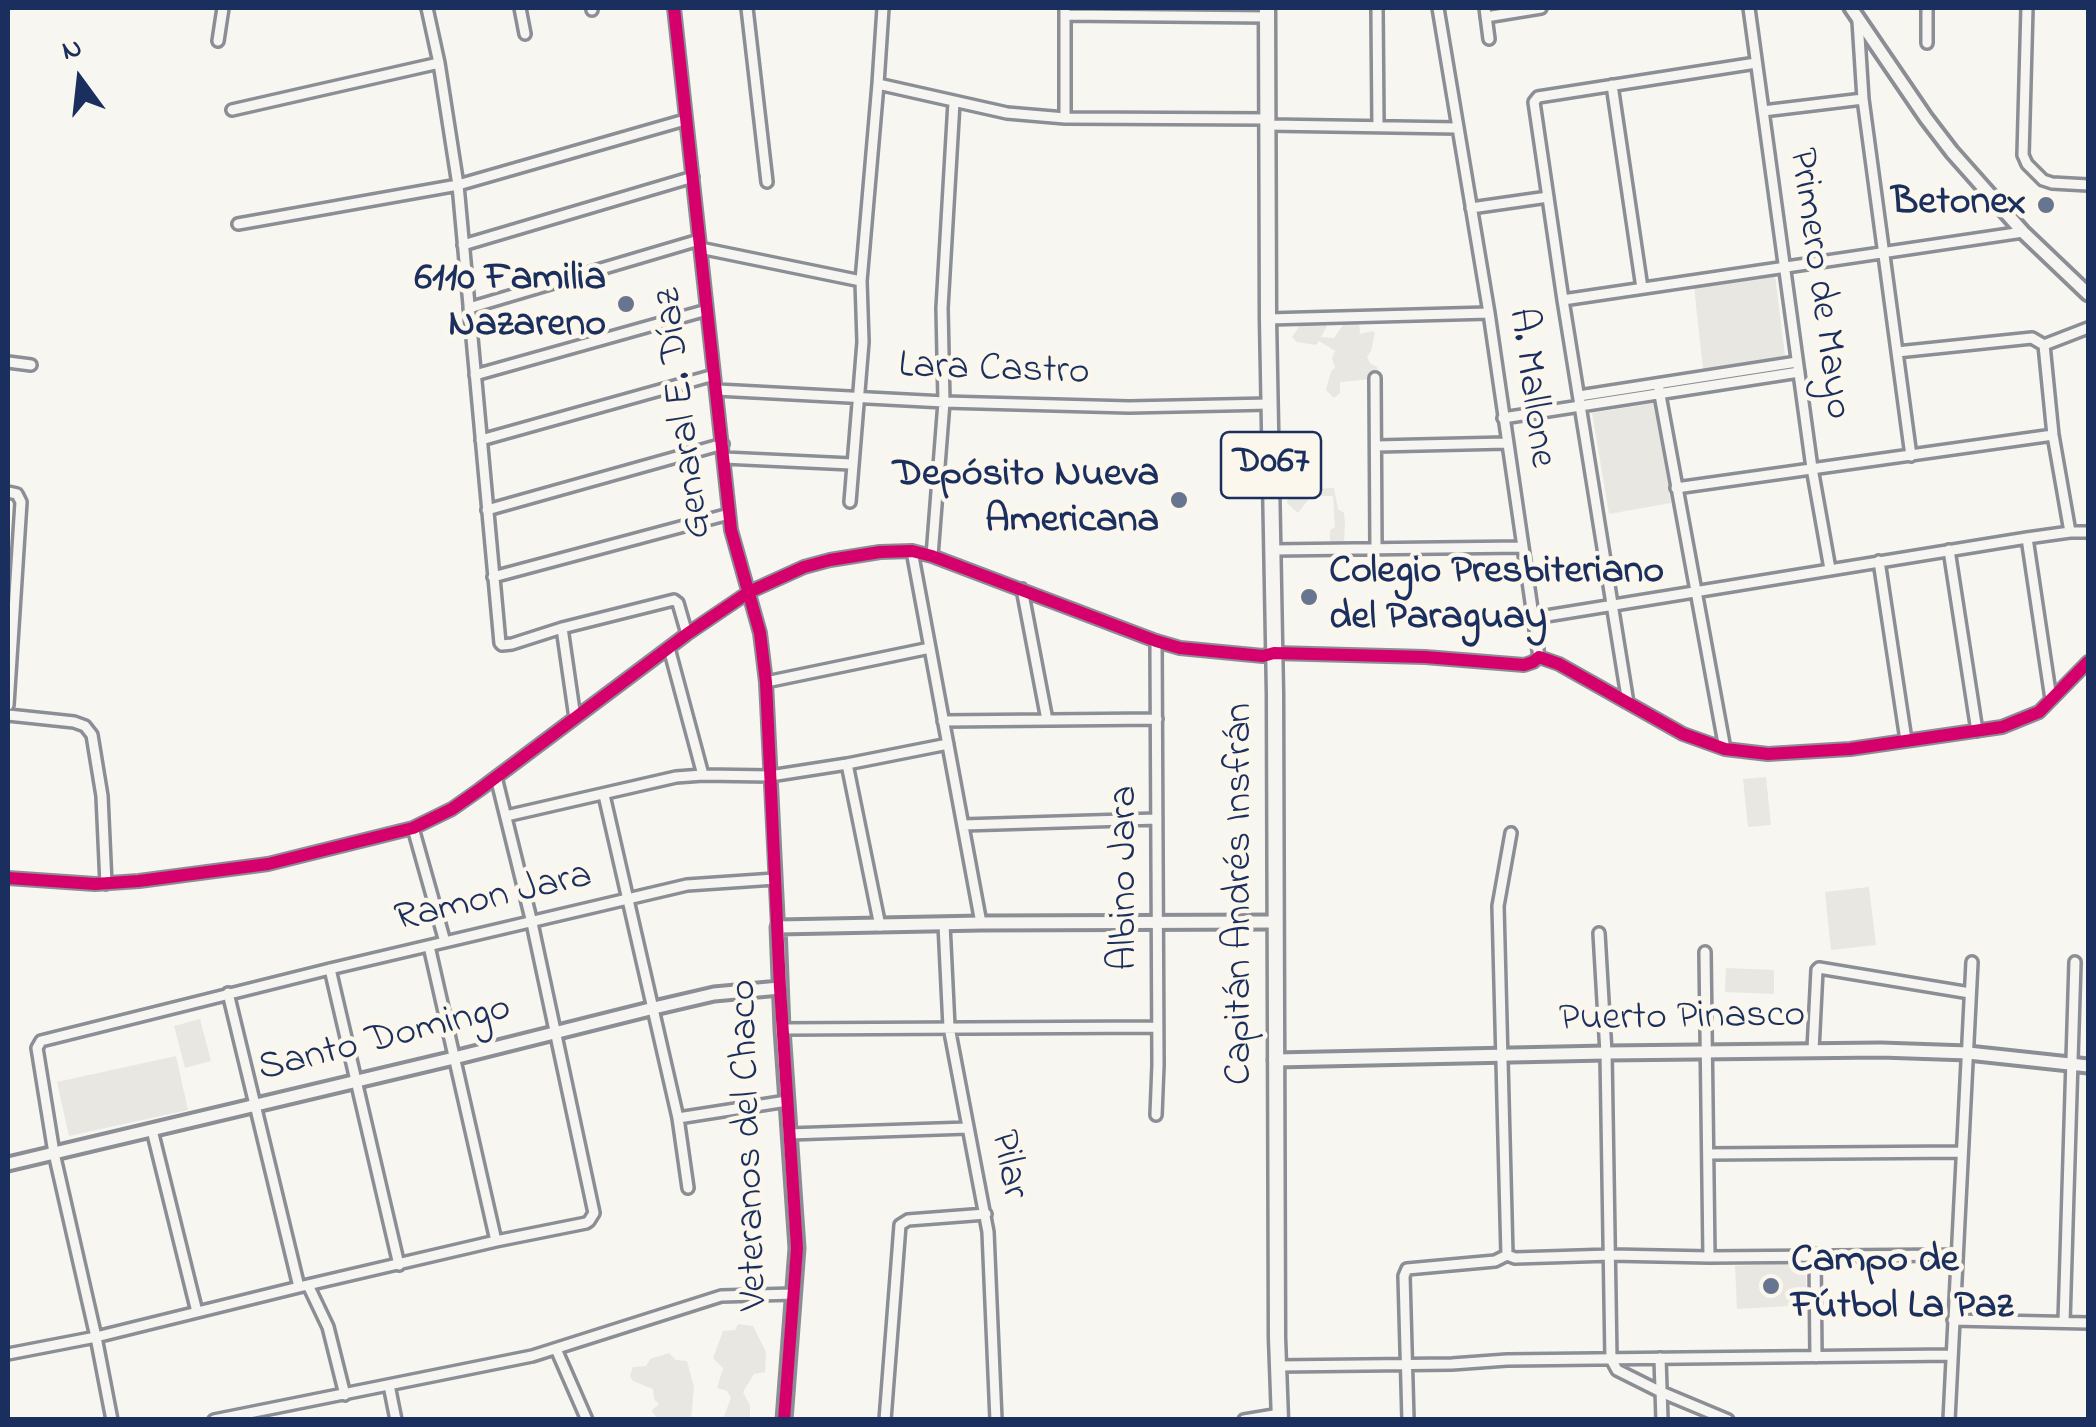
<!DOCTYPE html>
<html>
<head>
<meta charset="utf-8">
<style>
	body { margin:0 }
	#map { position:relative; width:2096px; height:1427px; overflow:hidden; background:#f8f6f0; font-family:"Indie Flower",sans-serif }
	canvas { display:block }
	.frame { position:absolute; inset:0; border:10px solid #1b2f5e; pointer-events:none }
	.north { position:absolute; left:30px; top:30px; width:100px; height:100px; -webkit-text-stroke:8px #fbf7ec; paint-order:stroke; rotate:345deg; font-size:28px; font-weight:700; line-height:40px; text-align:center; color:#1b2f5e }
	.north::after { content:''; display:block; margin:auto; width:35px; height:45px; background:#1b2f5e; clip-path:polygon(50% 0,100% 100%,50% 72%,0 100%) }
</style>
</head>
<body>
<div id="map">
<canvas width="2096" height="1427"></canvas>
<div class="frame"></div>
<div class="north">N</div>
</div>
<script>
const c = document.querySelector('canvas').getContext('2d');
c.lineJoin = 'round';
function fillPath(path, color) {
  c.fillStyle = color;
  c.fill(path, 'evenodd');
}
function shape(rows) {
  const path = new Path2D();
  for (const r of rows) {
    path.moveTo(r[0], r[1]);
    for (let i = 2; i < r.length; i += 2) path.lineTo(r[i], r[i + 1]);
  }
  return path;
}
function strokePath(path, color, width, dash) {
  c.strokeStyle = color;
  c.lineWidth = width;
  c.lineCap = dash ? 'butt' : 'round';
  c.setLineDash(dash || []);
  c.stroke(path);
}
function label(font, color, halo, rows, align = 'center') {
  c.font = font + ' "Indie Flower",sans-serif';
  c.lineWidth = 9;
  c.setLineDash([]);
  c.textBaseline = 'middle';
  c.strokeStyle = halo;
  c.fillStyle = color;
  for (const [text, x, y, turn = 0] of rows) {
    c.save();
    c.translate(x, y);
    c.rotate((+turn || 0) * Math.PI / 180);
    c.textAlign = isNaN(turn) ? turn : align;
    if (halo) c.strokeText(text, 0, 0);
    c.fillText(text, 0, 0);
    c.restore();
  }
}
fillPath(shape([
	[1775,276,1785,356,1703,369,1694,287],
	[1300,317,1325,320,1327,326,1321,337,1334,338,1347,319,1359,319,1360,334,1372,331,1375,333,1371,351,1367,357,1370,363,1377,367,1378,374,1372,379,1340,382,1340,393,1334,398,1326,390,1331,371,1335,368,1332,358,1335,351,1319,341,1316,345,1297,342,1292,337,1298,328],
	[1654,403,1671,503,1609,514,1592,413],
	[1334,488,1338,509,1344,513,1345,523,1344,543,1337,547,1330,544,1330,530,1335,527,1333,496,1311,496,1298,513,1287,503,1288,496,1292,490],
	[1766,777,1771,825,1748,827,1743,779],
	[1869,887,1876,945,1831,950,1825,892],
	[1726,968,1774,970,1774,994,1725,992],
	[200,1019,211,1061,185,1068,174,1026],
	[176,1056,188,1110,69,1136,57,1082],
	[1805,1262,1807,1305,1737,1309,1735,1266],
	[738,1324,753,1326,766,1352,765,1372,754,1374,743,1392,750,1406,750,1419,719,1419,724,1416,731,1398,727,1391,717,1388,723,1368,713,1358,723,1331,735,1330],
	[669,1353,676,1360,687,1361,694,1387,691,1419,658,1419,653,1413,652,1410,659,1404,654,1399,653,1389,633,1381,630,1376,633,1367,646,1366,650,1359]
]), '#e8e7e2');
const minor = shape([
	[427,8,439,63,458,185,500,643,502,645,512,644,562,628,674,600,678,603,687,634],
	[520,8,525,34],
	[592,8,592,10],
	[674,8,731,530,760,633,766,682,778,927],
	[747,8,767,182],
	[1377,8,1378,126],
	[1438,8,1489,313,1539,657],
	[1485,8,1489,39],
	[1749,8,1812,468,1830,569],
	[2027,8,2023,155,2027,164,2043,180,2052,183,2088,185],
	[1066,15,1267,17],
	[1486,17,1541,8],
	[1858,21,1863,99,1911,456],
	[218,41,223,8],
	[1927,43,1927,8],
	[878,84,1007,113,1065,118,1269,119],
	[1612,85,1642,288],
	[232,110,439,63],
	[1763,111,1863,99],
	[1065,118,1065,8],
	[1269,125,1457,128],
	[1471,208,1548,197],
	[238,224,458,185,685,120],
	[463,245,693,177],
	[700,248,861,281],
	[1563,300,2023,232],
	[469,308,699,240],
	[1268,319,1489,313],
	[2044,345,2053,435,2070,532],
	[1897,352,2032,338,2044,345,2088,328],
	[8,362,31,365],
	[475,375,707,310],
	[1375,378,1376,549],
	[1658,384,1725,749],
	[717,390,944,402,1129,407,1270,404],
	[1579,396,1797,362],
	[1503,418,1799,372],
	[481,440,714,375],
	[1377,446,1506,443],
	[724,458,851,464],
	[1676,488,2053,435],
	[8,492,17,494,21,502,8,705],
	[850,502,863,342,861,281,878,84,883,8],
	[487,510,723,444],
	[2027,538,2051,699],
	[1273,550,1522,547],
	[1949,550,1977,731],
	[912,551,981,923],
	[932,556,944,402,942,308,954,102],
	[1879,561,1906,740],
	[493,577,729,514],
	[1022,589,1047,720],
	[1534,618,2027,538,2070,532,2088,532],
	[562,628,575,718],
	[669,648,703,775],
	[766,682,930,648],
	[1628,703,1563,300,1534,102,1538,97,1756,63],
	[8,715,74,722,85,726,92,735,102,796,106,884],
	[943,721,1157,719],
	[847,764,880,926],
	[604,795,678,1118,688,1188],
	[506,816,676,777,703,775,770,776,847,764,948,744],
	[963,825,1157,819],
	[413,828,445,942],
	[8,878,95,884,139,881,268,864,413,828,452,809,479,790,687,634,749,592,804,567,830,560,880,552,912,551,932,556,1156,641,1180,648,1263,656,1274,653,1425,657,1524,665,1533,662,1539,657,1559,664,1683,734,1725,749,1768,754,1850,749,2002,727,2039,712,2088,662],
	[944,924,949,1027,988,1232,996,1420],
	[1599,933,1606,1053,1611,1359,1617,1370,1661,1392,1728,1420],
	[429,946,496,1241],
	[330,969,399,1265],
	[228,993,299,1287],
	[782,1029,1157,1027],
	[1813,1050,1817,970,1819,968,1970,993],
	[1156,1115,1158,1065,1156,641],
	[678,1118,787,1101],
	[152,1130,197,1312],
	[789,1134,968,1128],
	[1708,1154,1961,1152],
	[1815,1254,1816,1357],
	[1507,1255,1498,906,1511,833],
	[1709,1257,1956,1255],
	[308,1285,328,1327,345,1395],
	[1953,1320,2088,1323],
	[2064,1322,2075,962],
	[556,1349,587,1420],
	[8,1354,96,1337,299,1287,496,1241,586,1223,589,1221,594,1213,532,923,496,777],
	[1660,1358,1662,1420],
	[1278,1366,1452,1364,1507,1360,1952,1355],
	[389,1385,396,1420],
	[112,1420,96,1337,54,1153,37,1048,41,1041,330,969,687,885,775,879],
	[214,1420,532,1356,721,1296,794,1294],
	[885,1420,900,1225,908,1220,986,1214],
	[1244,1420,1280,1414],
	[1408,1420,1404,1276,1407,1269,1495,1261,1507,1255,1515,1258,1611,1255,1709,1257,1705,952],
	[1949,1420,1972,962]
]);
const tertiary = shape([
	[1851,8,1926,118,1952,152,2023,232,2088,294],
	[1275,1060,1606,1053,1881,1050,1968,1053,2088,1066],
	[8,1164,454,1058,654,1008,714,994,780,988],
	[784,1420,797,1248,782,1029,778,927,981,923,1275,922]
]);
const primary = shape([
	[1267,8,1268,319,1275,693,1277,1338,1280,1420]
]);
strokePath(minor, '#8b8e94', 16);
strokePath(tertiary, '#8b8e94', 19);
strokePath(primary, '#8b8e94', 21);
strokePath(minor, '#f6f5f1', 9);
strokePath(tertiary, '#f6f5f1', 11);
strokePath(primary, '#f6f5f1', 14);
strokePath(shape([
	[674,8,731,530,760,633,766,682,780,988,797,1248,784,1420],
	[8,878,95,884,139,881,268,864,413,828,452,809,479,790,687,634,749,592,804,567,830,560,880,552,912,551,932,556,1156,641,1180,648,1263,656,1274,653,1425,657,1524,665,1533,662,1539,657,1559,664,1683,734,1725,749,1768,754,1850,749,2002,727,2039,712,2088,662]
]), '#d6006c', 12);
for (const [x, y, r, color] of [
	[2046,205,10,"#687591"],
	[626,304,10,"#687591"],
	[1179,500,10,"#687591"],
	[1309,597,10,"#687591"],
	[1771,1286,10,"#687591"]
]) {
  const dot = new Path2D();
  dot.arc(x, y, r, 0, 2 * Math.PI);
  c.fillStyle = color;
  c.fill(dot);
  strokePath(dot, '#fbf7ec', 4);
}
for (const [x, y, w] of [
	[1271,465,100]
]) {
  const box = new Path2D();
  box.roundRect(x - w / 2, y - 33, w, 66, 8);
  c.fillStyle = '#fbf7ec';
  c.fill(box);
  strokePath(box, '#1b2f5e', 2.5);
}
label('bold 38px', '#1b2f5e', null, [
	["D067",1271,465]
]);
label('bold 40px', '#1b2f5e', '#fbf7ec', [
	["Betonex",2026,205],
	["6110 Familia",606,281],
	["Nazareno",606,327],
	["Depósito Nueva",1159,477],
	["Americana",1159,523],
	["Colegio Presbiteriano",1329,574,"left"],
	["del Paraguay",1329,620,"left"],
	["Campo de",1791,1263,"left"],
	["Fútbol La Paz",1791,1309,"left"]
], 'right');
label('40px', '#1b2f5e', '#fbf7ec', [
	["Primero de Mayo",1817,284,82],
	["Lara Castro",994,372,2],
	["A. Mallone",1529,388,82],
	["Genaral E. Díaz",686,413,-97],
	["Albino Jara",1127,878,-90],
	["Capitán Andrés Insfrán",1242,894,-90],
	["Ramon Jara",494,900,-13],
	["Puerto Pinasco",1682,1020,-1],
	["Santo Domingo",385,1041,-14],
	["Veteranos del Chaco",752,1145,-92],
	["Pilar",1006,1165,79]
]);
</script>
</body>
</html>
